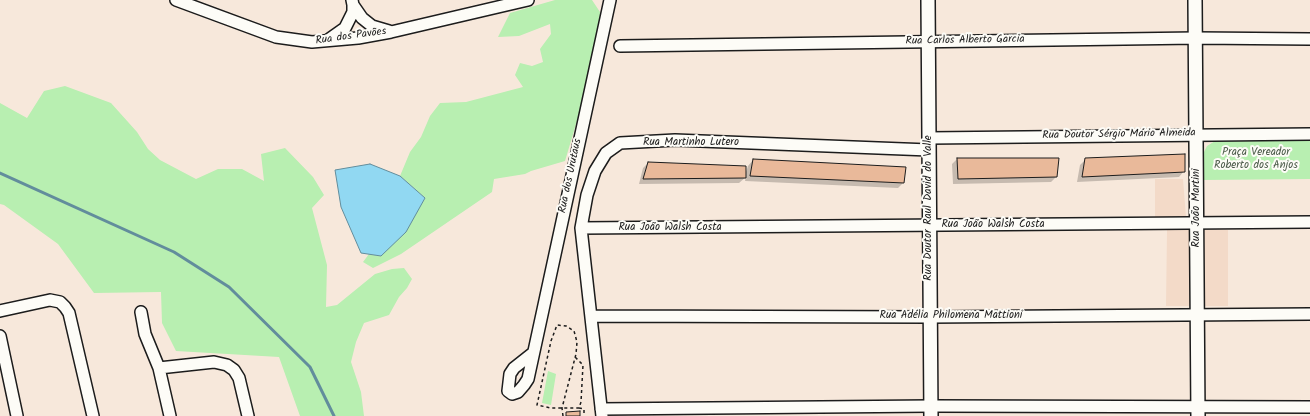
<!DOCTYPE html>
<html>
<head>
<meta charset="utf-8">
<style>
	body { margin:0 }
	canvas { display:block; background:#f7e8db }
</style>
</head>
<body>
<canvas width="1310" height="416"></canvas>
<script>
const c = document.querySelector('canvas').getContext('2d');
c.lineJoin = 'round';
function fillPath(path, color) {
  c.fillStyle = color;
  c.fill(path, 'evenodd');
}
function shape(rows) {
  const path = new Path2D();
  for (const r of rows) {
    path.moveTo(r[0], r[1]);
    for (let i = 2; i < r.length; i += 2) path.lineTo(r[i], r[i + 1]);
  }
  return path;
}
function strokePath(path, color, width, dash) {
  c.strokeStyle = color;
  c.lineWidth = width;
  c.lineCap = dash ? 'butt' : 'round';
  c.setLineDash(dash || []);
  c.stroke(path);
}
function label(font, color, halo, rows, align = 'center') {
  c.font = font + ' Kalam,sans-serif';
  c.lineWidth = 4;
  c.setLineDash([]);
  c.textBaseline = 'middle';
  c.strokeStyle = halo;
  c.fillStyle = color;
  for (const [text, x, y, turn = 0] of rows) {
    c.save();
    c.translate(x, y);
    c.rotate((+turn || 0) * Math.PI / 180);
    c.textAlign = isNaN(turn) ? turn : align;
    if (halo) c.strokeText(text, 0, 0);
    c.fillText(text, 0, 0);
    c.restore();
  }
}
fillPath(shape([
	[1155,179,1183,179,1186,217,1155,217],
	[1167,230,1192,230,1191,306,1166,306],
	[1203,230,1228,230,1228,306,1202,306]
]), '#f3dac8');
fillPath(shape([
	[555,0,592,0,602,15,582,104,565,161,531,171,525,174,494,179,492,192,401,254,373,268,363,262,369,254,381,256,425,198,400,176,410,152,421,137,430,116,440,103,466,102,523,87,515,75,520,63,532,66,543,62,540,49,551,34,550,24,519,36,498,37,510,13],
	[65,86,111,103,137,132,148,149,160,160,196,179,218,169,242,169,264,181,261,154,285,148,313,177,324,195,312,208,327,265,326,307,337,305,375,274,392,269,404,268,412,279,407,288,399,297,389,315,364,323,356,342,351,362,361,392,364,416,300,416,279,357,176,351,162,323,161,292,94,293,58,244,4,205,0,204,0,103,27,118,44,91],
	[1310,139,1310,179,1202,180,1203,154,1207,146,1215,141],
	[548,371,556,374,551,405,542,403]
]), '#b8efb1');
const water = shape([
	[370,164,400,176,425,198,406,232,381,256,361,253,341,207,335,170,370,164]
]);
fillPath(water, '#91d8f2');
strokePath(water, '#628d9c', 1);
fillPath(shape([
	[957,159,1056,177,1051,182,953,184,952,164],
	[1086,159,1184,171,1179,177,1077,182,1080,165],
	[753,160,903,183,898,188,745,181,746,177,739,183,639,184,643,168,648,163,746,172,748,166]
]), '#0003');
strokePath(shape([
	[0,173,174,252,229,287,310,367,334,416]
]), '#628d9c', 3);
const building = shape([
	[1185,154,1185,172,1082,177,1085,158,1185,154],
	[957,158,1059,158,1057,177,958,179,957,158],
	[753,159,906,167,904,183,750,176,753,159],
	[648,162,746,166,746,178,643,179,648,162],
	[580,411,580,416,566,416,566,412,580,411]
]);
fillPath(building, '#e9b99a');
strokePath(building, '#1c1c1c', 1);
const minor = shape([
	[176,0,276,37,312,42,358,38,391,32,528,0],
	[352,0,353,5,362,18,372,26,389,31],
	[328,40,345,28,353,12,353,5],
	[620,46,1196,38,1310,39],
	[929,138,1310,134],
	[581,228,1310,222],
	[0,311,50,300,60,302,65,307,69,313,93,416],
	[141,312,145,334,159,368,170,416],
	[592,316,930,317,1310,314],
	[0,336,17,416],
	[533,353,514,368,510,374,508,391,512,394,518,392,524,385,528,379,610,0],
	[159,368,214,362,227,365,234,370,239,378,248,416],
	[601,409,931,406,1310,407],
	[602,416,581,228,587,195,595,171,606,153,620,143,675,140,929,150]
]);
const tertiary = shape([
	[928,0,931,416],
	[1195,0,1198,416]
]);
strokePath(minor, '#1c1c1c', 14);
strokePath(tertiary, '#1c1c1c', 16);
strokePath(shape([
	[579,408,584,409,584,416],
	[563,416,562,408,576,354,577,342,574,331,566,326,557,325,551,341,537,405,551,408,579,408,581,402,583,365,575,357]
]), '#1c1c1c', 1.5, [3, 3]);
strokePath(minor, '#fdfcf7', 11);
strokePath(tertiary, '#fdfcf7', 13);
label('11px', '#1c1c1c', '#fdfcf7', [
	["Rua dos Pavões",351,37,-8],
	["Rua Carlos Alberto Garcia",965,41,-1],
	["Rua Doutor Sérgio Mário Almeida",1119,135,-1],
	["Rua Martinho Lutero",691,143],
	["Rua dos Urutaus",571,176,-78],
	["Rua Doutor Raul David do Valle",929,208,-90],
	["Rua João Martini",1197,208,-90],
	["Rua João Walsh Costa",993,225],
	["Rua João Walsh Costa",670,228],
	["Rua Adélia Philomena Mattioni",951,316]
]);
label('11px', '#4b5b49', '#fdfcf7', [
	["Praça Vereador",1256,153],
	["Roberto dos Anjos",1256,166]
]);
</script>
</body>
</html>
